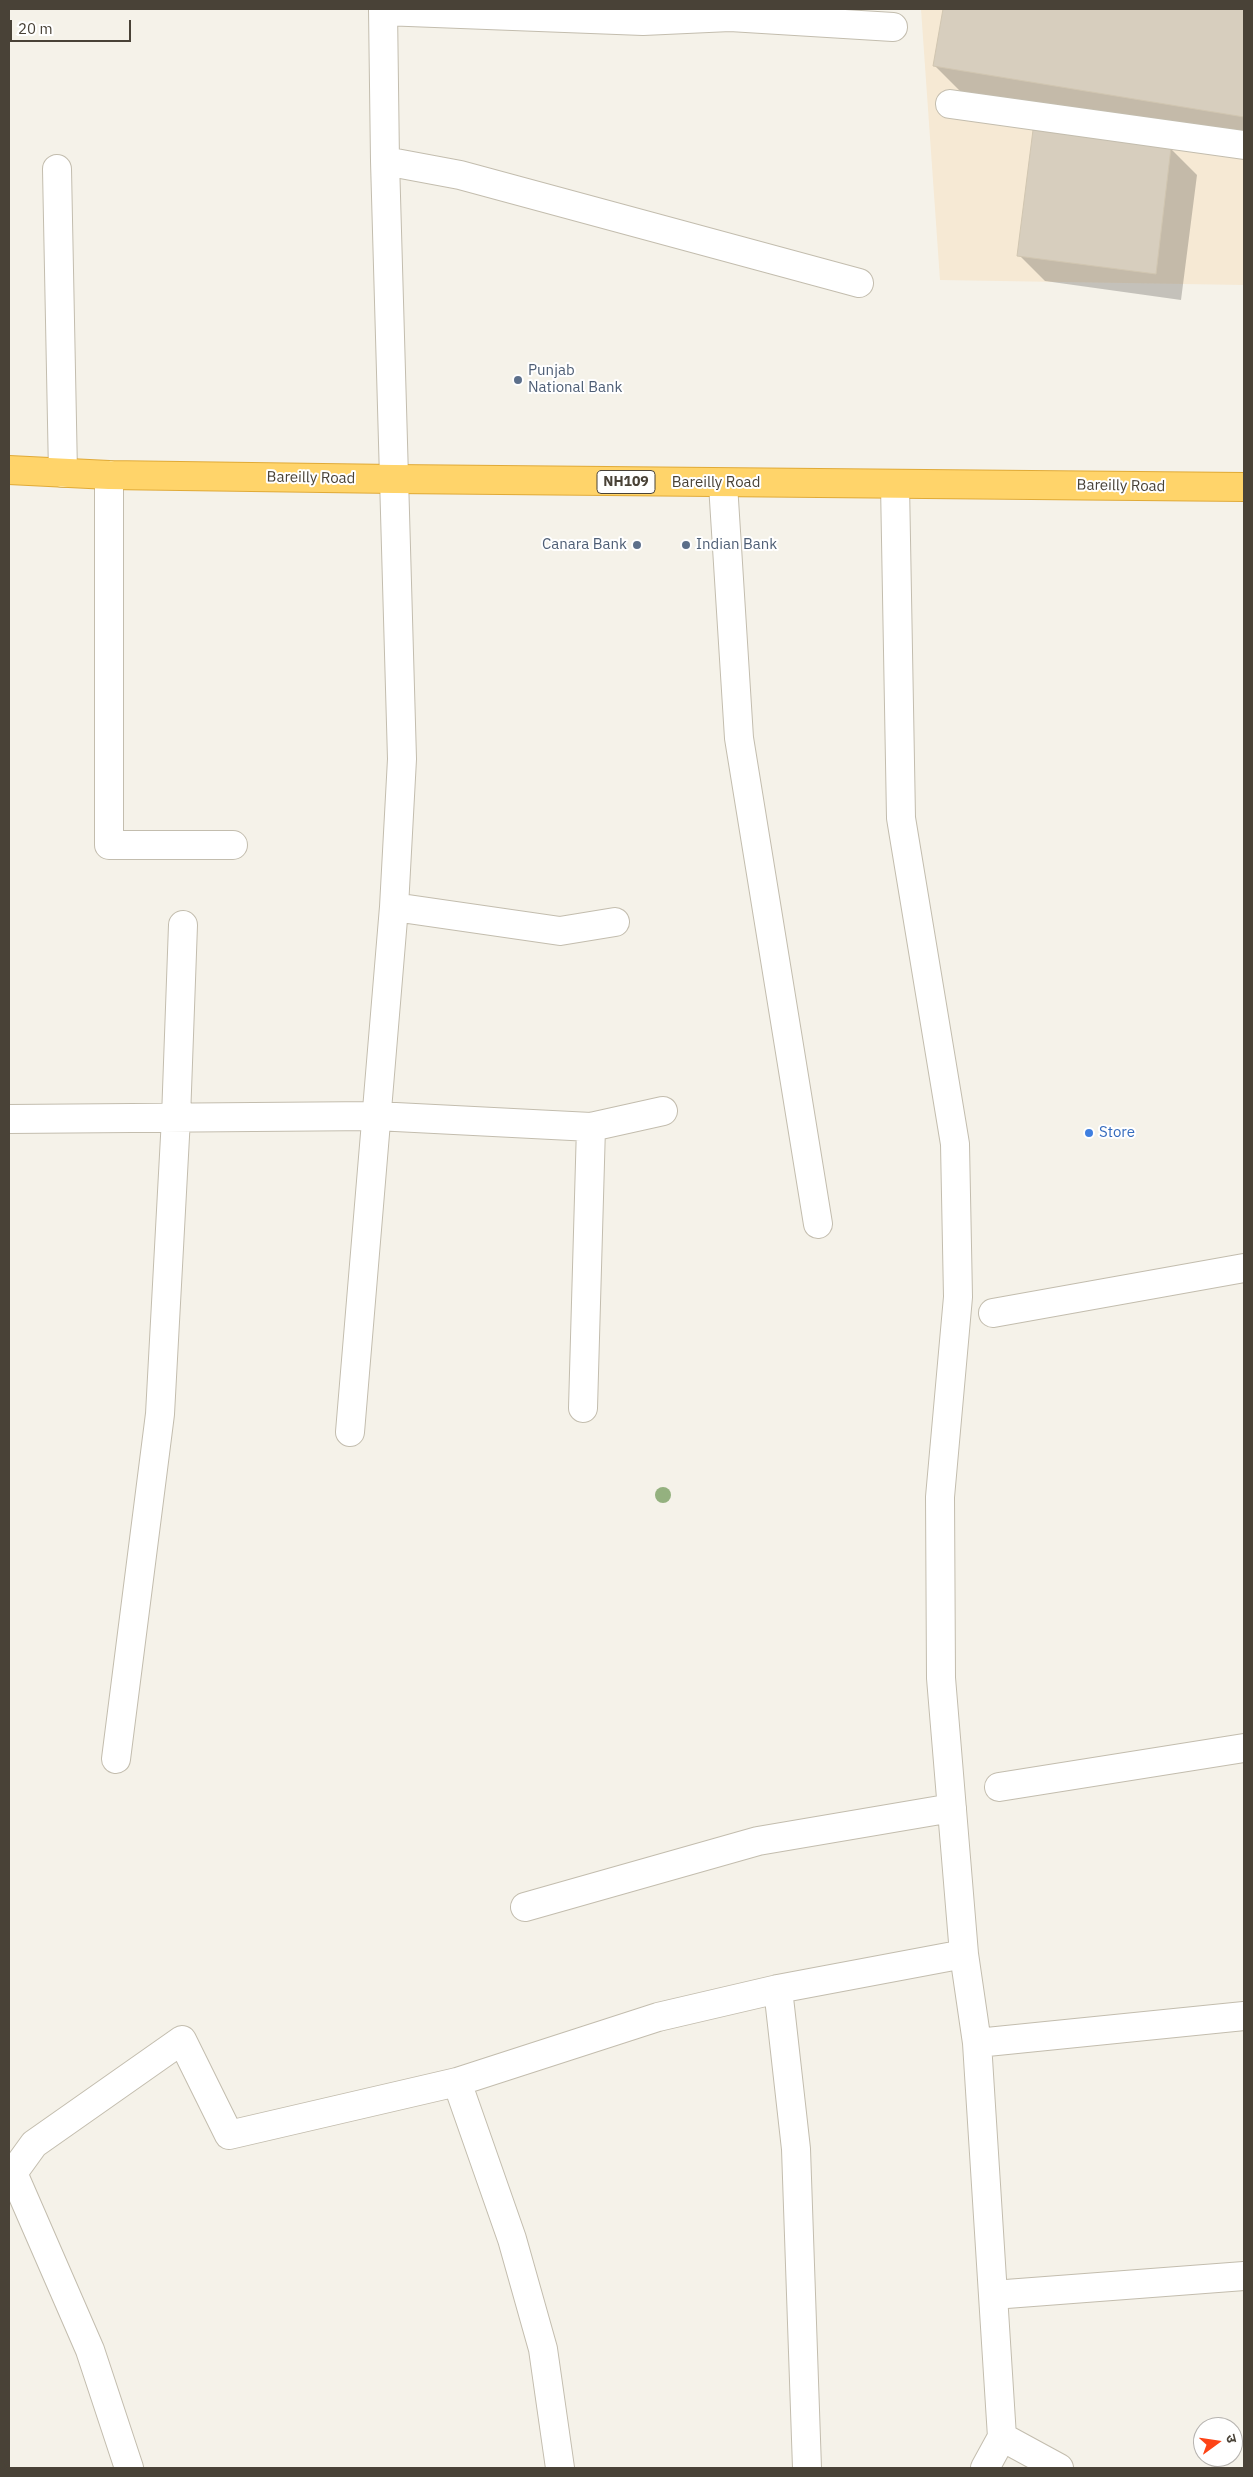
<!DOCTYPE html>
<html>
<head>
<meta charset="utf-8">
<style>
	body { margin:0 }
	#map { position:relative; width:1253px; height:2477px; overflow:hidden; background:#f5f2e9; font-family:"IBM Plex Sans","Noto Sans Devanagari",sans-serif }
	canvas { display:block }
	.frame { position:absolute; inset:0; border:10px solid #494237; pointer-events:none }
	.north { position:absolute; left:1193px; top:2417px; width:50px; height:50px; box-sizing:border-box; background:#fff; border:1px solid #b6b3af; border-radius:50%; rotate:76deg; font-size:14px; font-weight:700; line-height:20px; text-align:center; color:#494237 }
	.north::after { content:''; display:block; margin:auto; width:18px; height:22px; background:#fd4417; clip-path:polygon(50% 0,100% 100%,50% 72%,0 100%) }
	.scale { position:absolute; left:10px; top:20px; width:121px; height:22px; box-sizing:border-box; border:2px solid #494237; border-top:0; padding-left:6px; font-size:15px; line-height:18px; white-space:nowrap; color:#494237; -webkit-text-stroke:4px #fff; paint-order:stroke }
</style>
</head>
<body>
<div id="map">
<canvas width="1253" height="2477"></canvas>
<div class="frame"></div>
<div class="north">उ</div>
<div class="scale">20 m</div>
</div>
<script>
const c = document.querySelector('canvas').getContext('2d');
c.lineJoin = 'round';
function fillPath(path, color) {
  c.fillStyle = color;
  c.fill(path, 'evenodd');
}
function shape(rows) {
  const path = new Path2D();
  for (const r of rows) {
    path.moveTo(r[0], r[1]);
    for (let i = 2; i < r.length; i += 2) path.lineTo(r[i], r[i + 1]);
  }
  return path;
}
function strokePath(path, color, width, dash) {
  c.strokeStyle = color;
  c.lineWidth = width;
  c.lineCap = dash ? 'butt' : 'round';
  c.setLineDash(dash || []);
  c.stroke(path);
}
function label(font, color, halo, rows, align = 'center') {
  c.font = font + ' "IBM Plex Sans",sans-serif';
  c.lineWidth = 4;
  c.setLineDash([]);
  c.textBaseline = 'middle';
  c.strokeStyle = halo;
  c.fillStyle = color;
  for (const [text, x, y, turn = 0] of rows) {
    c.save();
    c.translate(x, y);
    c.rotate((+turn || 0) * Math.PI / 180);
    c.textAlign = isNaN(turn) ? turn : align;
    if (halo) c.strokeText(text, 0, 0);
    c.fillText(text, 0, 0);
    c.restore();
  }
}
fillPath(shape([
	[921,9,1244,9,1244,285,940,280]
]), '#f6e9d4');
fillPath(shape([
	[944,9,1244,9,1244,139,961,92,935,66],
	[1171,149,1197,175,1181,300,1045,281,1019,255]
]), '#0003');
const building = shape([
	[943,9,1244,9,1244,117,933,66,943,9],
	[1033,130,1171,148,1156,274,1017,256,1033,130]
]);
fillPath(building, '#d7cebe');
strokePath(building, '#d1c6b1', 1);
const minor = shape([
	[383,11,643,21,730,17,893,27],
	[950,104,1244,145],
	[385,161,460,175,859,283],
	[57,169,63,473],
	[109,475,109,845,233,845],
	[723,484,739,738,818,1224],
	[895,484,901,818,955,1144,958,1297,940,1497,941,1678,964,1954,977,2043,1002,2437,1059,2468],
	[394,907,560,931,615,922],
	[9,1119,376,1116,591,1127,663,1111],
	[993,1313,1244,1268],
	[583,1408,591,1127],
	[350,1432,394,907,402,759,385,161,383,9],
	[116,1759,160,1414,176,1118,183,925],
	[999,1787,1244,1748],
	[525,1907,758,1841,952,1808],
	[778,1989,796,2149,807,2468],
	[977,2043,1244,2016],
	[457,2082,512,2239,543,2349,560,2468],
	[13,2173,90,2350,129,2468],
	[9,2175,13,2173,34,2144,182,2040,229,2135,457,2082,658,2017,778,1989,964,1954],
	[993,2295,1244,2276],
	[985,2468,1002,2437]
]);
const highway = shape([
	[9,470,109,475,394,479,1244,487]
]);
strokePath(minor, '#c3bdae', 30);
strokePath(highway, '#e0aa37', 30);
strokePath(minor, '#fff', 28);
strokePath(highway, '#ffd46a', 28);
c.fillStyle = '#94b17f';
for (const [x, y] of [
	[663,1495]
]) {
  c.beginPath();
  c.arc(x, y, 8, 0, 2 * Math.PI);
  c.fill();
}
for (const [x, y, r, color] of [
	[518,380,5,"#5c6f8a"],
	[637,545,5,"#5c6f8a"],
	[686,545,5,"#5c6f8a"],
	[1089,1133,5,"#3f7fe0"]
]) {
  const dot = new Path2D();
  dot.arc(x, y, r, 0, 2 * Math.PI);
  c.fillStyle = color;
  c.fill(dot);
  strokePath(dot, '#fff', 2);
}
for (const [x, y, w] of [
	[626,482,58]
]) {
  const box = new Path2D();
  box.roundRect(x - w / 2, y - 11.5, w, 23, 4);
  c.fillStyle = '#fff';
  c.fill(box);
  strokePath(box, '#494237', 1);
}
label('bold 14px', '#494237', null, [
	["NH109",626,482]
]);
label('15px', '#4e5e75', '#fff', [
	["Punjab",528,371],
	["National Bank",528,388],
	["Canara Bank",627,545,"right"],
	["Indian Bank",696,545]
], 'left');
label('15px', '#494237', '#fff', [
	["Bareilly Road",311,478,1],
	["Bareilly Road",716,483],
	["Bareilly Road",1121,486,1]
]);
label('15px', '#366cbe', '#fff', [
	["Store",1099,1133]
], 'left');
</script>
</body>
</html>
